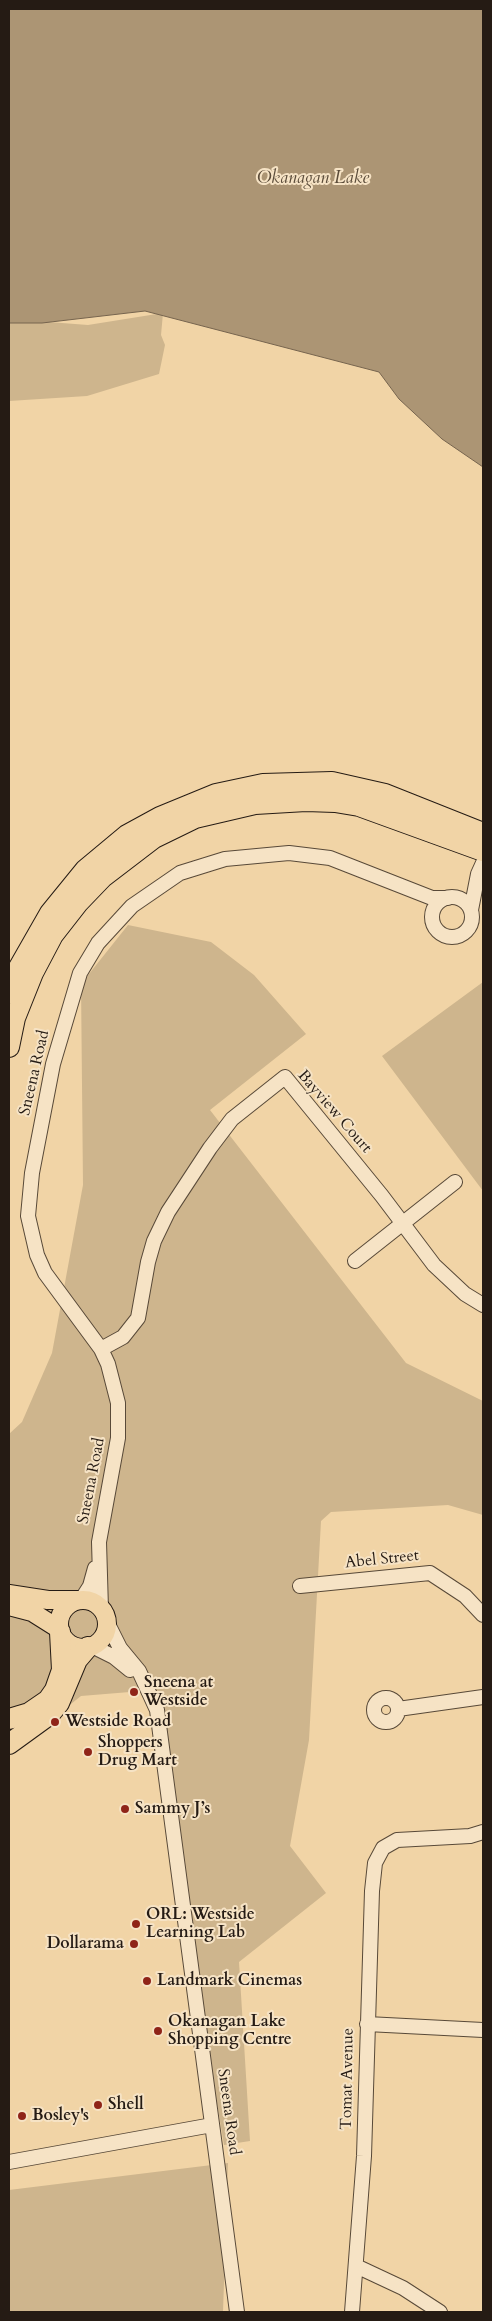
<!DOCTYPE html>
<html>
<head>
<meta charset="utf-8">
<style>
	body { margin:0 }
	#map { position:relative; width:492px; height:2321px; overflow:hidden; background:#f1d4a6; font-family:Cardo,serif }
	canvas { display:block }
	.frame { position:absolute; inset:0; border:10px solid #251b14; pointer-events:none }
</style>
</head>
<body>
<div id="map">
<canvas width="492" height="2321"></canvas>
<div class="frame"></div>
</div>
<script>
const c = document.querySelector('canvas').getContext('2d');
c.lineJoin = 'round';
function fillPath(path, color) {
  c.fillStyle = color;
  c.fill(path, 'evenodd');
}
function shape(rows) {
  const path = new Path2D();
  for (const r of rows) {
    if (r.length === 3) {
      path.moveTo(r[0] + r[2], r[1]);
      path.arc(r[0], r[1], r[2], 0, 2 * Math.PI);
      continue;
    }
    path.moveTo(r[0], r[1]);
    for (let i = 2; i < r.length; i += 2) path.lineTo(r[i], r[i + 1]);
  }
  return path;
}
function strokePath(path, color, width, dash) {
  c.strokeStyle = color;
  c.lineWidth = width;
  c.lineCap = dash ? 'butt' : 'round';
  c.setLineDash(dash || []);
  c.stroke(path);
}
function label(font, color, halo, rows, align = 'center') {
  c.font = font + ' Cardo,serif';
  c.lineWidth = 4;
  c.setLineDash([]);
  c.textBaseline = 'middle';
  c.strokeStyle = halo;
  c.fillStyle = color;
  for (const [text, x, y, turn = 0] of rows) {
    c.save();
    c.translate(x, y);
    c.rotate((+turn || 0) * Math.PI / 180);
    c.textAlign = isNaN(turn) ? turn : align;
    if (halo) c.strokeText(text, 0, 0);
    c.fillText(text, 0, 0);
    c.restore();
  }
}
fillPath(shape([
	[163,313,161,335,165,345,159,374,87,396,9,401,9,322,23,320,88,325],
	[128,925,211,942,254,975,306,1034,210,1110,406,1363,483,1401,483,1515,448,1505,331,1512,321,1521,309,1740,290,1846,326,1893,239,1962,250,2141,224,2145,152,1713,142,1691,81,1696,9,1753,9,1434,22,1422,52,1353,83,1185,81,984],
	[483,982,483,1191,382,1056],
	[228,2163,223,2312,9,2312,9,2190]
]), '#ceb58d');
const water = shape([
	[9,9,483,9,483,467,442,439,399,399,379,372,145,311,42,323,9,323,9,9]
]);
fillPath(water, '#ac9574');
strokePath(water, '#76644e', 1);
const minor = shape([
	[452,917,20],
	[471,910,478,874,483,863],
	[355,1261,455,1182],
	[101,1349,123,1337,138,1318,148,1262,154,1241,168,1212,210,1148,232,1119,285,1077,382,1196,434,1265,465,1294,483,1305],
	[300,1586,430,1573,465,1596,483,1615],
	[81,1600,90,1586,95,1568],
	[101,1609,99,1542,118,1438,118,1403,108,1364,101,1349,45,1273,37,1255,28,1216,32,1173,53,1064,80,973,98,943,132,906,180,873,225,859,289,853,330,858,432,898,448,898],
	[106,1620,120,1648,139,1671,157,1710,237,2312],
	[92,1646,114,1657,130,1670],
	[386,1710,12],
	[398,1709,483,1697],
	[367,2024,483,2030],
	[9,2162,212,2125],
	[356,2266,403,2288,440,2312],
	[352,2312,364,2156,372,1891,375,1863,383,1848,397,1840,470,1836,483,1832]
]);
const major = shape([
	[9,1594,48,1600,78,1600],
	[83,1624,24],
	[9,1606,32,1612,59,1629]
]);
const highway = shape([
	[9,993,18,969,50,913,85,870,127,835,160,817,216,794,263,784,332,782,385,794,483,833],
	[9,1047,15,1018,33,973,53,935,78,903,103,877,154,838,195,818,255,804,306,801,335,802,359,806,483,851],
	[9,1719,29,1713,48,1700,55,1690,62,1670,60,1632],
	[9,1744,49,1715,59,1703,77,1660,88,1647]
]);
strokePath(minor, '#584938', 16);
strokePath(major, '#251b14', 20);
strokePath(highway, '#251b14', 22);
strokePath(minor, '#f6e3c5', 14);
strokePath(major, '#f1d4a6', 18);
strokePath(highway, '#f1d4a6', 20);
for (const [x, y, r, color] of [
	[134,1692,5,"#8f2418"],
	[55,1722,5,"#8f2418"],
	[88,1752,5,"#8f2418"],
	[125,1809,5,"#8f2418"],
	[136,1924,5,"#8f2418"],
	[134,1944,5,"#8f2418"],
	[147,1981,5,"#8f2418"],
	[158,2031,5,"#8f2418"],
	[98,2105,5,"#8f2418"],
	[22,2116,5,"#8f2418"]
]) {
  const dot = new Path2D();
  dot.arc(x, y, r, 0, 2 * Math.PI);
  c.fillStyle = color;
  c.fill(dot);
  strokePath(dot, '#f6e3c5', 2);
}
label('16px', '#251b14', '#f6e3c5', [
	["Sneena Road",35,1073,-77],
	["Bayview Court",334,1112,49],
	["Sneena Road",92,1481,-79],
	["Abel Street",382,1560,-6],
	["Tomat Avenue",348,2079,-89],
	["Sneena Road",228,2112,82]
]);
label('bold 16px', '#251b14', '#f6e3c5', [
	["Sneena at",144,1683],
	["Westside",144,1701],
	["Westside Road",65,1722],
	["Shoppers",98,1743],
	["Drug Mart",98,1761],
	["Sammy J’s",135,1809],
	["ORL: Westside",146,1915],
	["Learning Lab",146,1933],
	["Dollarama",124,1944,"right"],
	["Landmark Cinemas",157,1981],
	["Okanagan Lake",168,2022],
	["Shopping Centre",168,2040],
	["Shell",108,2105],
	["Bosley's",32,2116]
], 'left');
label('italic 18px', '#5b4c3a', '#f6e3c5', [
	["Okanagan Lake",313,179]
]);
</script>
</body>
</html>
